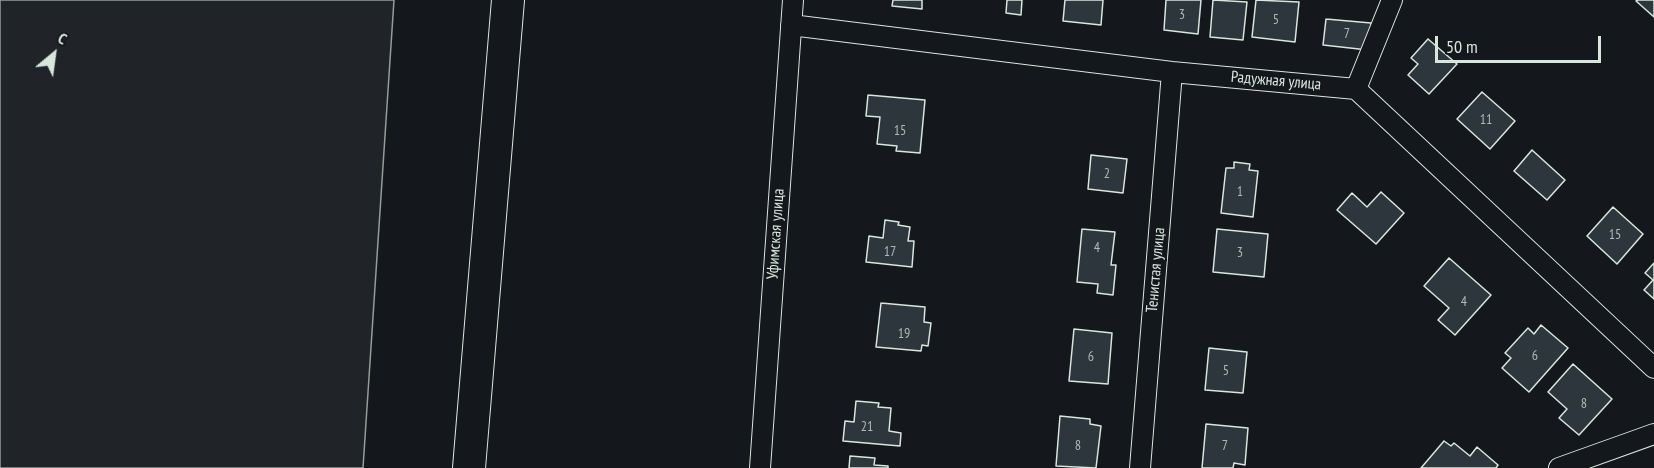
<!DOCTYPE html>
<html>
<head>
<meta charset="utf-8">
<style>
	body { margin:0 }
	#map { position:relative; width:1654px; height:468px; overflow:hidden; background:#14181c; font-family:"PT Sans Narrow",sans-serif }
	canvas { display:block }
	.north { position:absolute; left:24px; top:24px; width:60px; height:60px; -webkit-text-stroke:4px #14181c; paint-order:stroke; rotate:29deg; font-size:16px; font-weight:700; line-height:24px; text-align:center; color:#d8e6dc }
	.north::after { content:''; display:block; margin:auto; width:21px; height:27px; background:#d8e6dc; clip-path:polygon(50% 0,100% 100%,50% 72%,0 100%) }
	.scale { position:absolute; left:1435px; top:36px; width:166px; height:27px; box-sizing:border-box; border:3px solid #d8e6dc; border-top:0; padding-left:8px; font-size:18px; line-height:21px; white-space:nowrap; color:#d8e6dc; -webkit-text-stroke:4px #14181c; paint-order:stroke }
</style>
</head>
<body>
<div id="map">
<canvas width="1654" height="468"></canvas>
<div class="north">С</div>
<div class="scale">50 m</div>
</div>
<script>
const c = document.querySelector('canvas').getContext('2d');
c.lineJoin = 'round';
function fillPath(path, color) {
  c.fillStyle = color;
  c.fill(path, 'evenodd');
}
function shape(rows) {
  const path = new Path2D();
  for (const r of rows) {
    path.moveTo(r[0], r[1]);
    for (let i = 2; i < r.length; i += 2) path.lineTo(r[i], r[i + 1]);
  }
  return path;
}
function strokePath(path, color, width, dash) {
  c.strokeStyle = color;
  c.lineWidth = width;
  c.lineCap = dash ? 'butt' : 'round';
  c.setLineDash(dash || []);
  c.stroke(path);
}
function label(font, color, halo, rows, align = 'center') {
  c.font = font + ' "PT Sans Narrow",sans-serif';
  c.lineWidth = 4.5;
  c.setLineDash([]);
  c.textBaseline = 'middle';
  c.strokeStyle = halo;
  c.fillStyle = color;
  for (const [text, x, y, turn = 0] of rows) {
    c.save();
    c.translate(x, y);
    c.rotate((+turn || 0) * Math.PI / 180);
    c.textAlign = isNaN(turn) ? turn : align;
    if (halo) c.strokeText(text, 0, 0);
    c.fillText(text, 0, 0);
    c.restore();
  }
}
const green = shape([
	[0,0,394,0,363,468,0,468,0,0]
]);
fillPath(green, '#202428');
strokePath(green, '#939e99', 1.5);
const building = shape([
	[893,0,922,0,922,9,892,6,893,0],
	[1007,0,1022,0,1021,15,1006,13,1007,0],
	[1065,0,1103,0,1101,25,1063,21,1065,0],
	[1166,0,1201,0,1198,34,1164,30,1166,0],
	[1213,0,1247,2,1243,40,1210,37,1213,0],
	[1256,0,1299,2,1295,42,1252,37,1256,0],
	[1638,0,1654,0,1654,17,1636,1,1638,0],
	[1326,19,1371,23,1368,50,1323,45,1326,19],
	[1428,39,1457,64,1429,94,1408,75,1418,64,1411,58,1428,39],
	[1482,92,1515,121,1490,149,1457,119,1482,92],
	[868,95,925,100,920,153,896,151,897,146,877,144,880,117,866,116,868,95],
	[1532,150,1565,180,1547,200,1514,171,1532,150],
	[1091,155,1127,159,1123,193,1088,189,1091,155],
	[1234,162,1250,164,1249,170,1258,171,1253,217,1221,213,1226,168,1234,168,1234,162],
	[1381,192,1404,213,1376,244,1337,210,1352,193,1367,207,1381,192],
	[1613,207,1643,234,1617,264,1587,236,1613,207],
	[885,220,899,222,898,225,910,227,908,241,914,241,912,267,866,262,869,236,883,238,885,220],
	[1082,229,1115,232,1111,265,1116,265,1113,295,1097,293,1098,284,1077,282,1082,229],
	[1217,229,1268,234,1264,277,1213,272,1217,229],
	[1449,258,1491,295,1455,335,1438,320,1449,308,1424,286,1449,258],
	[1654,263,1654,299,1644,290,1653,280,1645,273,1654,263],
	[881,303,925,307,924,322,931,323,928,346,922,345,921,351,876,347,881,303],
	[1541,325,1568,348,1529,392,1502,368,1511,358,1505,353,1528,328,1534,334,1541,325],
	[1074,329,1112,333,1108,384,1069,381,1074,329],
	[1209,348,1247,352,1243,393,1205,390,1209,348],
	[1573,364,1612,399,1579,435,1559,418,1567,409,1548,392,1573,364],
	[856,401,879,403,878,407,891,408,889,431,901,433,900,446,843,441,845,421,854,422,856,401],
	[1060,416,1090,419,1090,424,1101,426,1096,468,1056,466,1060,416],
	[1206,424,1248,428,1245,465,1234,463,1233,468,1202,468,1206,424],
	[1444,441,1451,446,1454,443,1470,456,1477,447,1498,465,1496,468,1421,468,1444,441],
	[850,456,875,458,874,465,888,466,888,468,849,468,850,456]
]);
fillPath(building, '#2c363c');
strokePath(building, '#d8e6dc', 1.5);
const minor = shape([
	[791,25,1172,72,1356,89,1654,368],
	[1356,89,1392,0],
	[760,468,793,0],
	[1140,468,1172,72],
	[1559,468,1654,434]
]);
const primary = shape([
	[469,468,508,0]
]);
strokePath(minor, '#d8e6dc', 22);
strokePath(primary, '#d8e6dc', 34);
strokePath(minor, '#14181c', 20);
strokePath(primary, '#14181c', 32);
label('14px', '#adbab4', null, [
	["3",1182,15],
	["5",1276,20],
	["7",1347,34],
	["11",1486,120],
	["15",900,131],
	["2",1107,174],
	["1",1240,192],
	["15",1615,235],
	["4",1097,248],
	["17",890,252],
	["3",1240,253],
	["4",1464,302],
	["19",904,334],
	["6",1535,356],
	["6",1091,357],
	["5",1226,371],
	["8",1584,404],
	["21",867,427],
	["8",1078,446],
	["7",1225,446]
]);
label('16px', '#d8e6dc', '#14181c', [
	["Радужная улица",1276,81,5],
	["Уфимская улица",776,234,-86],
	["Тенистая улица",1156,270,-85]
]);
</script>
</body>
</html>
